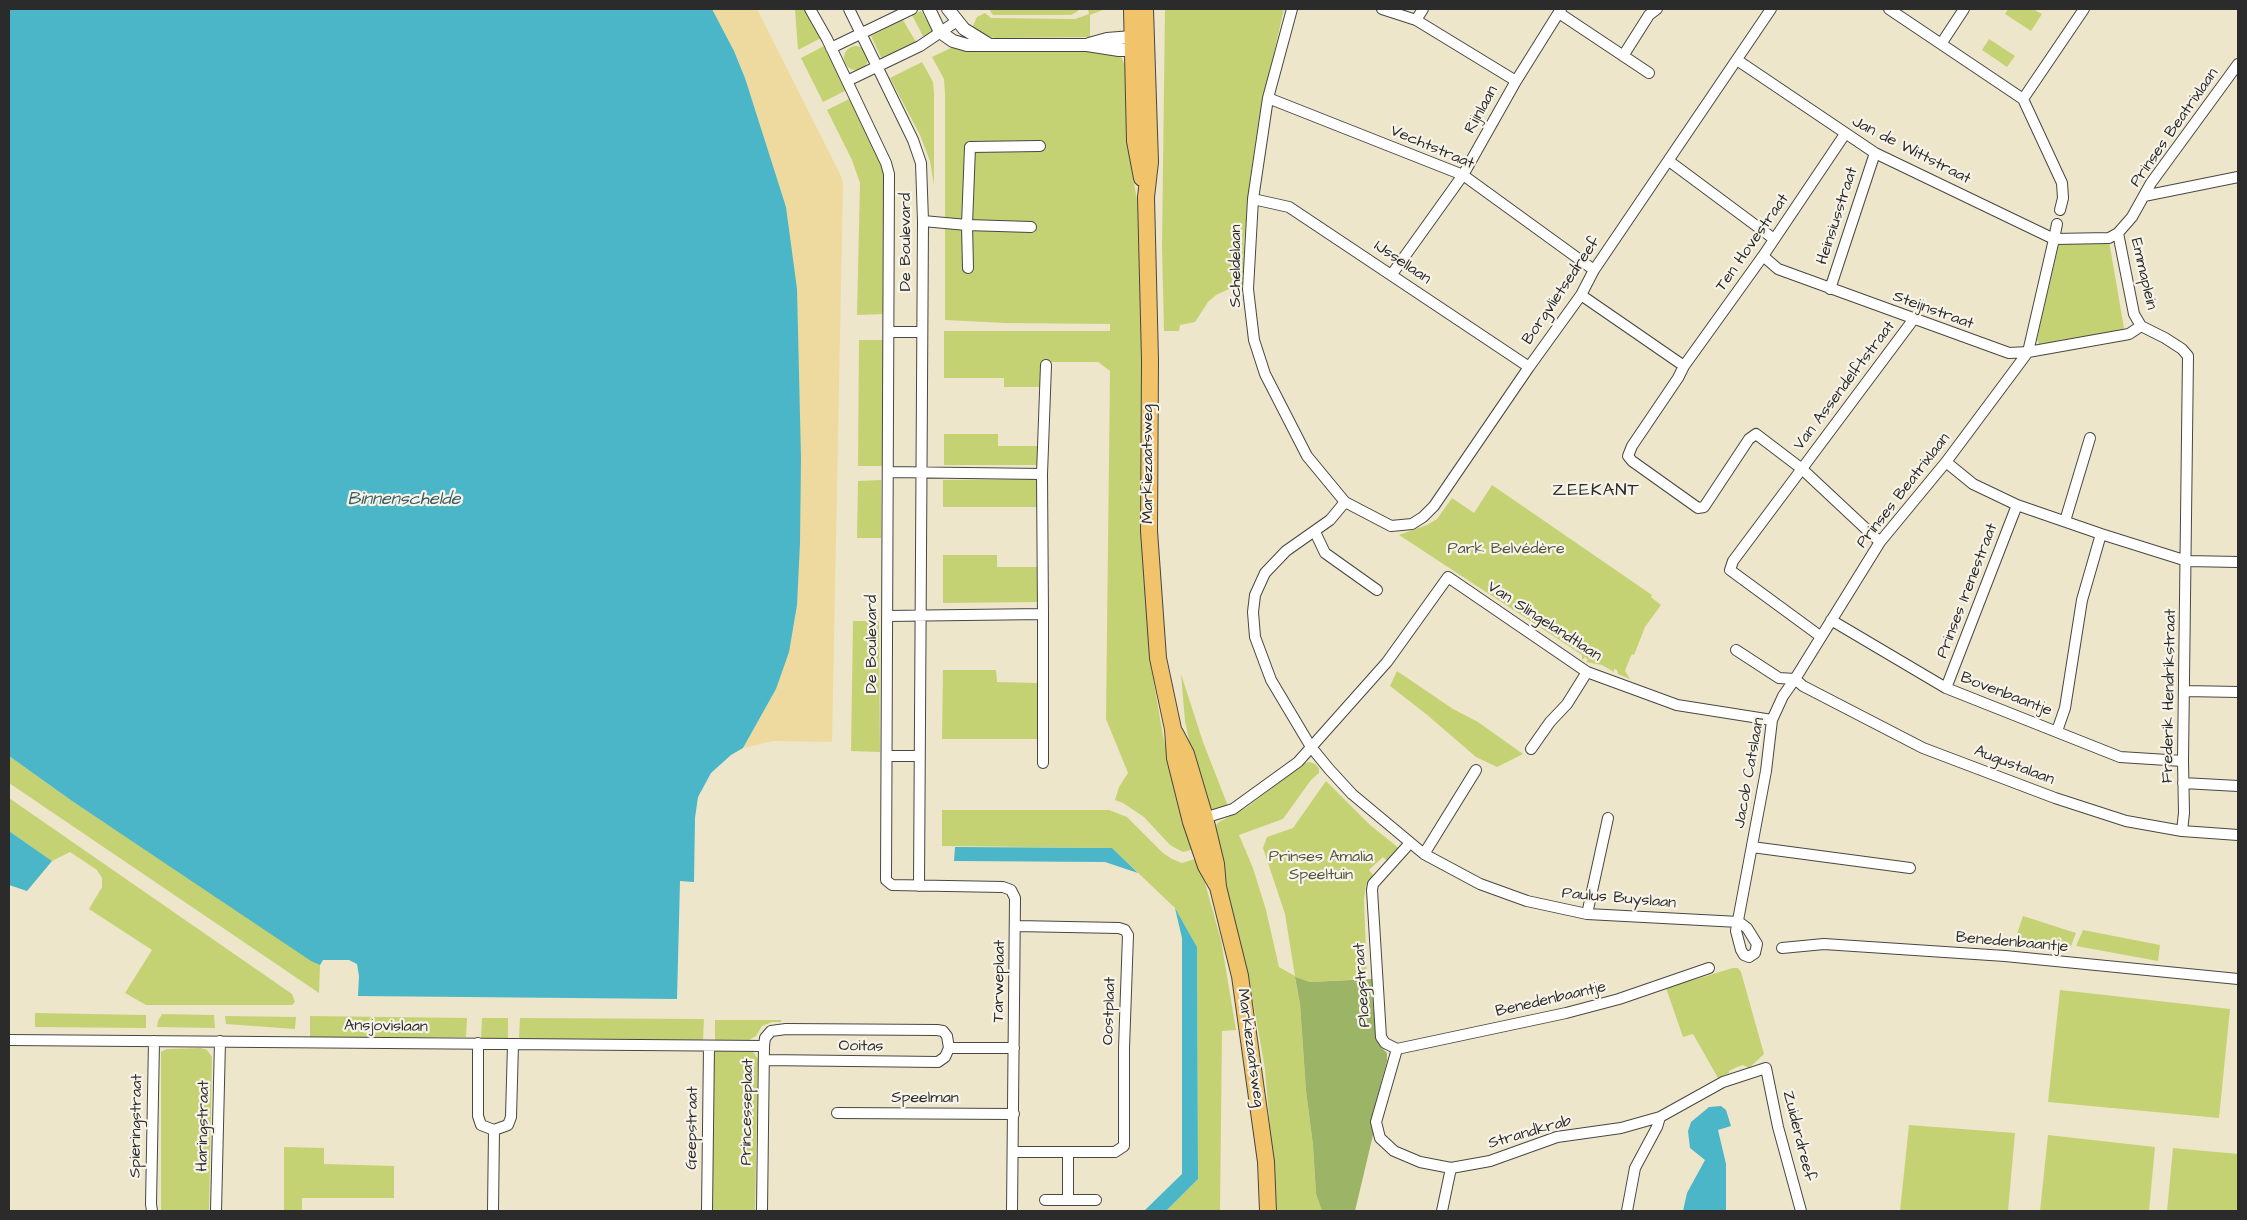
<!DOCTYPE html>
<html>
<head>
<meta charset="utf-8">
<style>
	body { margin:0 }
	#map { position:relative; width:2247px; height:1220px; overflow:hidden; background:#ede6ca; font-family:"Architects Daughter",sans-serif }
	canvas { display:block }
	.frame { position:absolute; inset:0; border:10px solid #2b2b2b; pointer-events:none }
</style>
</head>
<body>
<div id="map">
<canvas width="2247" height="1220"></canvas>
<div class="frame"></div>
</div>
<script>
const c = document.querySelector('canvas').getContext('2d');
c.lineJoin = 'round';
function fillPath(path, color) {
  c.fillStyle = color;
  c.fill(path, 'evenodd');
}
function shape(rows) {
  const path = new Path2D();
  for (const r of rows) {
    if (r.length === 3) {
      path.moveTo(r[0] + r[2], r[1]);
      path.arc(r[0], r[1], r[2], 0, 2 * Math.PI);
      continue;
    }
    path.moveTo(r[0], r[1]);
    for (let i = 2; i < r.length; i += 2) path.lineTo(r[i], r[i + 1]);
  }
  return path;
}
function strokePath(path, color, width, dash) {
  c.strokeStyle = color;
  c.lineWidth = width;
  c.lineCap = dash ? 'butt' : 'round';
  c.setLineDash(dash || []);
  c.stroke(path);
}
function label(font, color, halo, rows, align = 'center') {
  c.font = font + ' "Architects Daughter",sans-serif';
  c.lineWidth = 4.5;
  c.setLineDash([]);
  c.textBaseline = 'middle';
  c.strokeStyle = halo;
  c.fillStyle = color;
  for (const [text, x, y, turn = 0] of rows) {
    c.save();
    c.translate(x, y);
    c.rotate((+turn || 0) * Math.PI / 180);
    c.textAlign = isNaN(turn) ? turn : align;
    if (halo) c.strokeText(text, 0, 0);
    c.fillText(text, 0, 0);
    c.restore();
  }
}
fillPath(shape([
	[795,9,806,9,821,38,798,50],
	[989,9,1078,9,1078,11,1071,15,993,15],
	[1088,9,1105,9,1090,15,1090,37,995,38,984,35,972,28,977,17,985,13,991,18,1075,19,1089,14],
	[1165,9,1284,9,1259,118,1250,179,1244,243,1243,286,1229,289,1216,295,1208,302,1195,322,1180,325,1179,331,1164,331,1162,246],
	[2008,9,2033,9,2042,14,2031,31,2005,14],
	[921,11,934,33,924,38,912,15],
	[903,20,916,42,882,59,871,36],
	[1989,39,2015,56,2007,67,1982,50],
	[824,46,847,90,823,102,801,58],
	[955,46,1109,52,1121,57,1125,65,1128,150,1140,216,1149,655,1164,741,1195,849,1183,852,1177,849,1170,845,1144,817,1123,803,1115,800,1119,787,1128,773,1106,719,1110,371,1098,362,1041,362,1040,387,1004,387,1004,378,944,378,944,331,1110,331,1110,324,1005,323,945,320,945,93,944,79,932,57],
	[856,58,12],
	[922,62,933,82,934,94,934,185,930,161,920,135,890,78],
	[851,98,876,149,887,180,885,314,857,315,860,183,852,160,827,110],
	[2109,241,2124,328,2119,331,2039,345,2037,339,2059,243],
	[859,340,886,340,885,466,858,466],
	[944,434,998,434,998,446,1040,446,1040,465,944,465],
	[1039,479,1039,507,943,507,943,480],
	[881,480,881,538,857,538,858,481],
	[1492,485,1652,595,1651,597,1661,605,1645,627,1634,655,1632,654,1630,658,1625,671,1630,679,1618,674,1617,670,1614,669,1614,672,1602,665,1586,662,1588,660,1585,657,1582,660,1582,655,1567,645,1399,535,1427,525,1437,519,1452,498,1474,513],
	[943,555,997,555,997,567,1038,567,1038,602,943,603],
	[853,621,879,621,880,752,851,751],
	[943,670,996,670,997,682,1037,683,1037,739,942,739],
	[1397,671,1453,709,1478,722,1523,754,1497,767,1476,757,1426,714,1390,686],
	[1181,674,1203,742,1228,806,1219,810,1211,809,1194,764,1185,721],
	[9,756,72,801,320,965,319,993,9,783],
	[1310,762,1315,764,1319,768,1319,773,1311,780,1283,819,1239,835,1253,868,1266,910,1279,967,1295,976,1285,914,1263,848,1267,837,1293,828,1326,781,1370,825,1400,849,1388,862,1383,857,1369,870,1374,876,1366,885,1364,899,1367,979,1310,982,1295,978,1300,1004,1306,1091,1313,1145,1316,1194,1322,1211,1277,1211,1265,1069,1248,973,1215,842,1215,826,1219,822,1247,807,1305,763],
	[9,798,292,994,295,1002,292,1005,146,1005,125,993,152,950,89,909,102,887,102,878,97,870,70,852,52,861,9,831],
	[942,810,1109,810,1127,817,1163,853,1172,859,1182,863,1198,858,1221,940,1236,1030,1222,1031,1220,1211,1166,1211,1198,1179,1197,947,1175,908,1112,848,942,846],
	[2023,916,2076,933,2071,946,2015,940],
	[2083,930,2160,945,2158,961,2076,946],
	[1733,968,1738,968,1741,972,1764,1054,1749,1068,1743,1065,1737,1067,1729,1071,1729,1073,1718,1078,1693,1034,1683,1037,1666,988],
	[2060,990,2230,1009,2219,1118,2048,1102],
	[35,1013,146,1015,146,1028,35,1027],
	[162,1014,214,1015,215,1028,157,1027,158,1021],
	[225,1016,296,1017,295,1029,226,1024],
	[310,1016,467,1018,466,1037,310,1037],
	[482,1018,508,1018,508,1039,481,1038],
	[520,1018,704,1019,703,1040,519,1039],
	[715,1020,781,1020,781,1022,772,1022,762,1026,756,1036,749,1040,715,1040],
	[201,1048,207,1050,212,1057,209,1211,161,1211,161,1052,167,1049],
	[713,1050,749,1050,754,1053,758,1059,755,1211,712,1211],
	[1909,1125,2015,1133,2008,1211,1900,1211],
	[2048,1135,2155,1147,2149,1211,2040,1211],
	[284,1147,324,1148,324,1164,394,1166,394,1198,302,1198,302,1211,284,1211],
	[2173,1148,2238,1154,2238,1211,2167,1211]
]), '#c5d274');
fillPath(shape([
	[1295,977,1310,982,1372,979,1373,1007,1380,1046,1387,1053,1387,1061,1372,1116,1373,1135,1355,1211,1322,1211,1316,1194,1313,1145,1306,1091,1300,1004]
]), '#9cb466');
fillPath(shape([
	[712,9,757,9,840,174,843,184,832,742,773,741,743,748,776,689,788,222,786,207,745,78,734,51]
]), '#eeda9e');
fillPath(shape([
	[9,9,712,9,734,51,745,78,786,207,797,289,801,458,800,543,797,605,789,652,776,689,743,748,731,755,711,773,698,797,695,818,694,882,680,881,677,999,358,996,359,976,357,964,349,960,323,960,320,965,311,961,72,801,9,756],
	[9,831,52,861,27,891,9,885],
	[955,847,1112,848,1138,873,1105,862,954,861],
	[1175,908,1197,947,1198,1179,1166,1211,1144,1211,1182,1174,1182,938],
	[1721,1106,1726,1110,1731,1126,1718,1130,1726,1164,1726,1211,1683,1211,1687,1193,1705,1160,1690,1148,1688,1131,1691,1122,1709,1107]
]), '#4ab6c7');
const minor = shape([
	[810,9,827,39,886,163,889,174,886,880,892,885,1003,887,1011,890,1015,898,1012,1211],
	[849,9,913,140,921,163,923,221,919,886],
	[1292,9,1268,98,1253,199,1248,289,1254,340,1265,374,1307,456,1345,502,1391,526,1412,524,1423,517,1434,506,1529,367,1581,295,1594,270,1771,9],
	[1382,9,1416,20,1516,81],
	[1889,9,2023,99,2084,9],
	[1559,13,1649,73],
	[1416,20,1423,9],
	[1941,44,1964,9],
	[831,48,912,9],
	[1623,56,1649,15,1657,9],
	[1737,60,1875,153,2054,239,2057,224],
	[847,81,920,46,957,21],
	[1268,98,1463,175,1594,270],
	[2023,99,2062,183,2063,198,2060,210],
	[1845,134,1763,256,1684,366,1678,378,1632,446,1628,456,1632,461,1698,508,1704,507,1749,439,1756,434,1802,469,1880,542],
	[1669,161,1774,239],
	[2144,196,2238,177],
	[1253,199,1289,207,1529,367],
	[923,221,967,225,968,268],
	[1031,227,967,225,970,147,1040,146],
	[1763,256,1778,269,2009,353,2028,352,2129,334,2141,326,2134,314,2118,233],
	[1392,274,1463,175,1516,81,1561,9],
	[1830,289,1875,153],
	[1581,295,1684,366],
	[2141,326,2165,338,2182,349,2188,356,2183,761,2184,813,2182,831],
	[890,332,922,332],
	[1946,462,1973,484,2017,505,2101,534,2187,561,2238,562],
	[1042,474,1046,365],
	[1345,502,1330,520,1286,551,1265,573,1255,595,1253,612,1255,637,1271,680,1311,747,1329,769,1352,794,1424,854,1480,884,1527,901,1587,914,1739,922],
	[2065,521,2090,438],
	[1315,532,1325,553,1377,590],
	[887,616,1043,614,1042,474,889,472],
	[1831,620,1946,688,2120,757,2183,761],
	[1820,636,1730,570,1733,561,1913,320],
	[1736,650,1779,678,1795,679],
	[1795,679,1803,686,1923,748,2055,798,2126,821,2182,831,2238,835],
	[1946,688,2017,505],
	[2184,691,2238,692],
	[2057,731,2065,708,2082,600,2101,534],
	[1531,749,1550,722,1567,704,1587,672],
	[887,756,919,756],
	[1043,763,1043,614],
	[2183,783,2238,786],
	[1201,819,1233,809,1298,762,1387,662,1448,577,1587,672,1677,705,1772,720],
	[1752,847,1910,868],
	[1424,854,1476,770],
	[1587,914,1608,818],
	[1739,922,1747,928,1757,944,1755,953,1749,957,1744,955,1741,950,1736,931,1766,771,1772,720,1783,696,1795,679,1880,542,1946,462,2028,352,2054,239,2109,238,2118,233,2132,217,2151,183,2238,64],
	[1782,948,1824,944,2005,956,2238,979],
	[9,1040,764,1046],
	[478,1043,478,1116,481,1125,494,1130,508,1125,511,1117,513,1044],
	[1397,1049,1376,1122,1380,1138,1394,1151,1420,1162,1451,1168,1490,1161,1557,1137,1621,1128,1660,1117,1723,1082,1766,1068,1778,1127,1801,1211],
	[1397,1049,1566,1013,1619,999,1709,968],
	[1397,1049,1385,1043,1381,1037,1372,890,1373,884,1410,843],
	[764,1060,938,1062,945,1057,949,1048,1014,1048],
	[837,1113,1014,1114],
	[1014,1152,1115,1152,1124,1146,1124,1048,1128,935,1125,930,1119,928,1016,926],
	[1045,1200,1096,1200],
	[1068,1200,1068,1152],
	[152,1211,151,1204,154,1041],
	[216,1211,220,1041],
	[493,1211,494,1130],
	[707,1211,709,1046],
	[762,1211,764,1046,765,1038,771,1031,786,1029,937,1030,943,1031,947,1036,949,1048],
	[1442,1211,1451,1168],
	[1627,1211,1635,1168,1657,1127,1660,1117]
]);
const tertiary = shape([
	[929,9,940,32,953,41,967,45,1087,45,1119,50,1132,50,1140,46],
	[948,9,964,29,990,45],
	[1089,44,1107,39,1132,37,1140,41]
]);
const primary = shape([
	[1132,9,1135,141,1142,178],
	[1145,9,1150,162,1146,197,1150,360,1149,531,1158,658,1173,729,1175,758,1191,822,1206,866,1218,887],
	[1175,733,1186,754,1205,818,1216,864,1218,887,1240,976,1266,1162,1268,1211]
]);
strokePath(minor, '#484743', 12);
strokePath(tertiary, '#484743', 14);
strokePath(primary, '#484743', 18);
strokePath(minor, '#fff', 10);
strokePath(tertiary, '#fff', 12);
strokePath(primary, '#f1c36a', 16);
label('16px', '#2b2b2b', '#f7f3e8', [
	["Rijnlaan",1482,110,-61],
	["Prinses Beatrixlaan",2175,128,-55],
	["Vechtstraat",1432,148,23],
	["Jan de Wittstraat",1911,151,27],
	["Heinsiusstraat",1838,216,-72],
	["De Boulevard",907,242,-90],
	["Ten Hovestraat",1753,243,-55],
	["IJssellaan",1402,263,34],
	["Scheldelaan",1237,266,-90],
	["Emmaplein",2143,274,77],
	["Borgvlietsedreef",1562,291,-56],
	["Steijnstraat",1933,311,20],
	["Van Assendelftstraat",1845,386,-53],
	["Markiezaatsweg",1149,464,-90],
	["Prinses Beatrixlaan",1904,491,-52],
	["Prinses Irenestraat",1968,591,-69],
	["Van Slingelandtlaan",1544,622,33],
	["De Boulevard",873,644,-90],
	["Bovenbaantje",2006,695,21],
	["Frederik Hendrikstraat",2170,696,-89],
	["Augustalaan",2014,766,21],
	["Jacob Catslaan",1750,773,-80],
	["Paulus Buyslaan",1619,899,5],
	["Benedenbaantje",2012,943,5],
	["Tarweplaat",1000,981,-89],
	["Ploegstraat",1363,985,-94],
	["Benedenbaantje",1551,1000,-13],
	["Oostplaat",1110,1011,-88],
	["Ansjovislaan",386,1027,1],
	["Ooitas",861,1047,1],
	["Markiezaatsweg",1250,1048,82],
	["Speelman",925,1099],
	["Princesseplaat",748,1112,-89],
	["Spieringstraat",137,1126,-89],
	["Haringstraat",204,1126,-89],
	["Geepstraat",693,1128,-89],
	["Strandkrab",1530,1133,-16],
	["Zuiderdreef",1798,1136,76]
]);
label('16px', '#52553d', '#f7f3e8', [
	["Park Belvédère",1506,550],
	["Prinses Amalia",1321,858],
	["Speeltuin",1321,876]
]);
c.letterSpacing = '1px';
label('18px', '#2b2b2b', '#f7f3e8', [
	["ZEEKANT",1596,491]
]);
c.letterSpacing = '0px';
label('italic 18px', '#365c62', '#f7f3e8', [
	["Binnenschelde",404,500]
]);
</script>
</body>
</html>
